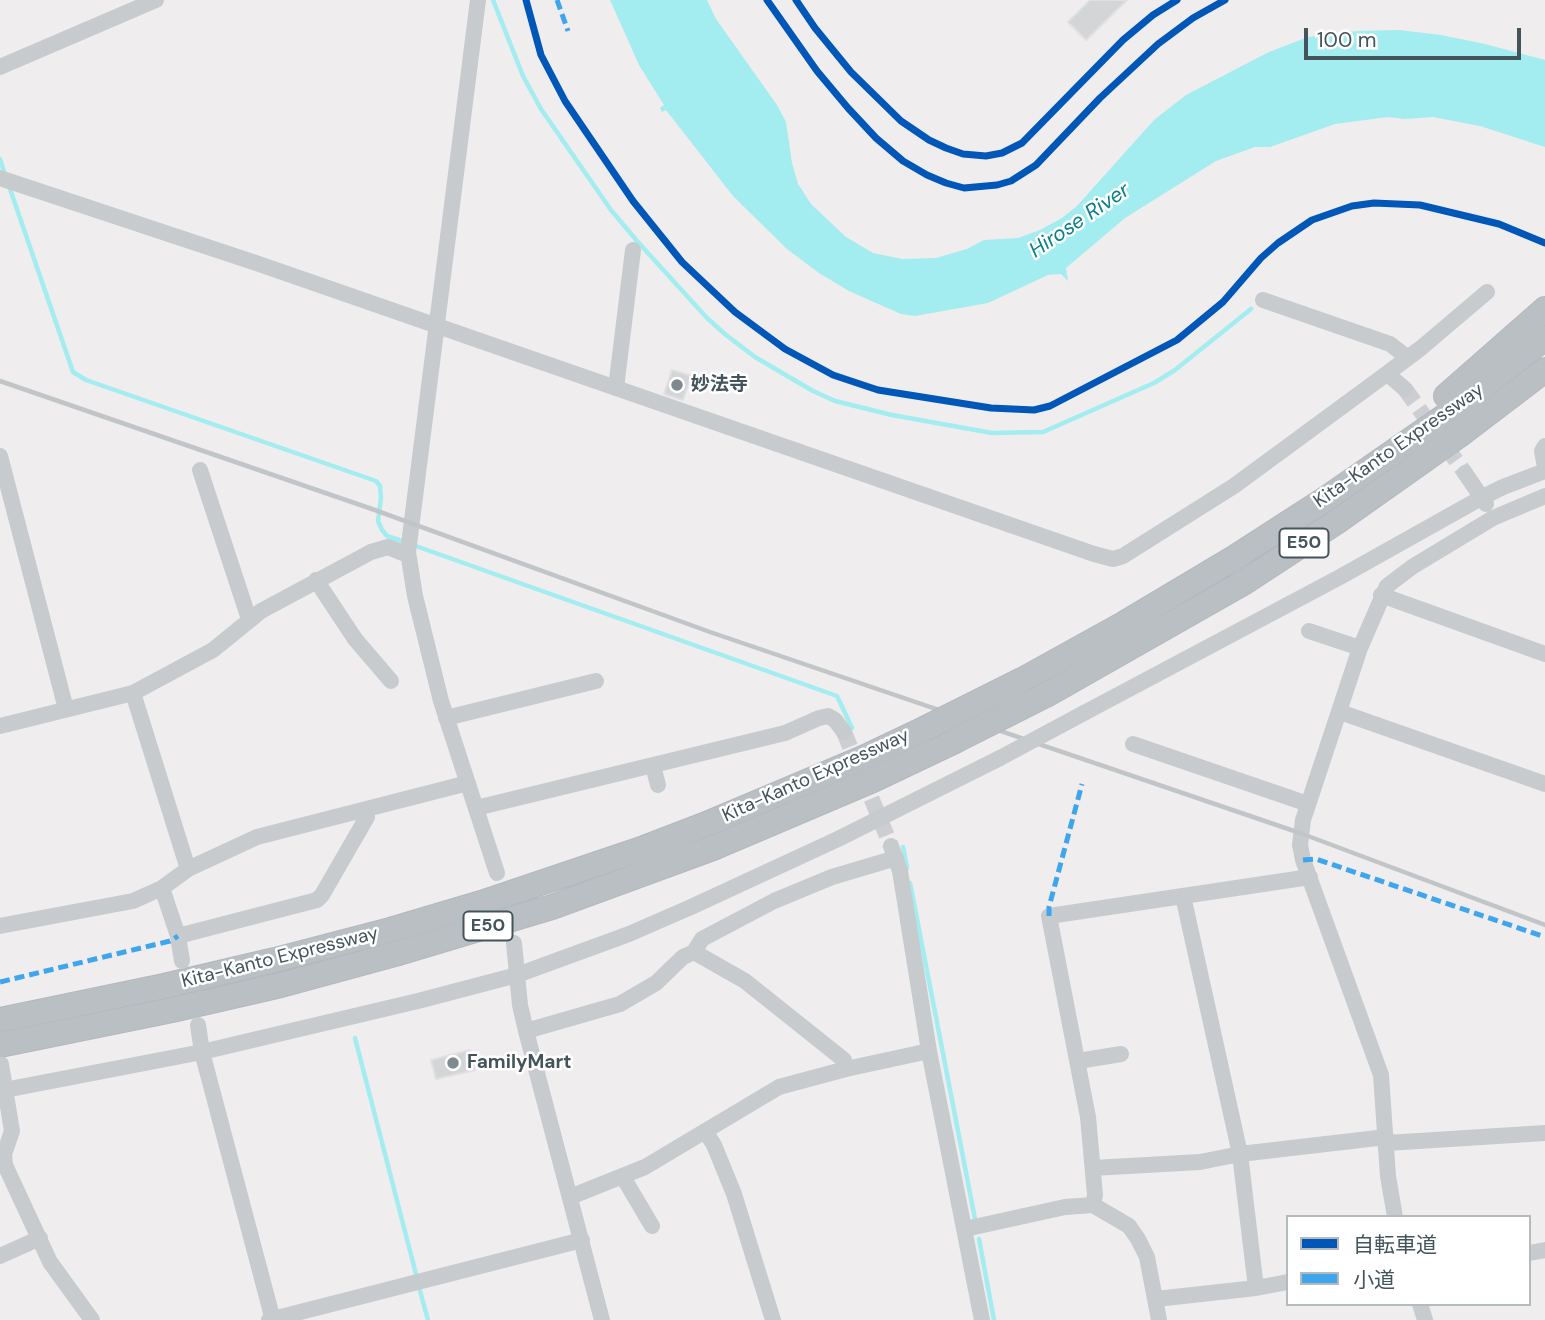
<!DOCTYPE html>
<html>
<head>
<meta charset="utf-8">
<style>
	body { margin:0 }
	#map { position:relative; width:1545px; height:1320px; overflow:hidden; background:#efedee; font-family:"DM Sans","Noto Sans JP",sans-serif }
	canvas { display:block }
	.legend { position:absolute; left:1286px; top:1215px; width:245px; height:91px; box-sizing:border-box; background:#fff; border:2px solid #b4bbbd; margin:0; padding:9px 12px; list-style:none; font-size:21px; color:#44545b }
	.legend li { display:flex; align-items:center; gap:14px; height:35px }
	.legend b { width:35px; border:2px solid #b4bbbd }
	.scale { position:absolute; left:1304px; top:28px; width:217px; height:32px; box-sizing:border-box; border:4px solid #44545b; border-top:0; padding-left:9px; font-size:21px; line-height:24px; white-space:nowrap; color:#44545b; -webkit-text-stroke:5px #fff; paint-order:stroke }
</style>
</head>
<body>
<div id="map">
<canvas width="1545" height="1320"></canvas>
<ul class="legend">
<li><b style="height:9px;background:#0057b8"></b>自転車道</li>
<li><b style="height:9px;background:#3fa5ed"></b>小道</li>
</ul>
<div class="scale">100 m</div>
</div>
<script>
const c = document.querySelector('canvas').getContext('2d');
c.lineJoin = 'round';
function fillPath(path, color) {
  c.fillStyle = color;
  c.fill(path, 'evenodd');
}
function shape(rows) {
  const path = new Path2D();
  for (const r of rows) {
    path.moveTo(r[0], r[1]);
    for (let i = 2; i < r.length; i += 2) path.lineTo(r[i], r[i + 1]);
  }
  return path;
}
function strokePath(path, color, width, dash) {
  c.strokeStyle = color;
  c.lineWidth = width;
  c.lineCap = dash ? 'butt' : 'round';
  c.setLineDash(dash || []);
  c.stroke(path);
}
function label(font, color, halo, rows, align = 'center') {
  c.font = font + ' "DM Sans","Noto Sans JP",sans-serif';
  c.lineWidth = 5;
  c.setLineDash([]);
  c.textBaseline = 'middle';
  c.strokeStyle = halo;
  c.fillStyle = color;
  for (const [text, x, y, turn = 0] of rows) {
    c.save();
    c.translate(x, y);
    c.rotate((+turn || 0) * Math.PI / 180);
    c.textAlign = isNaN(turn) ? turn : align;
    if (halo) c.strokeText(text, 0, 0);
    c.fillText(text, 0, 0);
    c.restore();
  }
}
fillPath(shape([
	[610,0,707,0,716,19,777,105,786,122,792,163,798,184,811,204,846,237,873,253,902,259,936,258,967,249,984,240,1018,238,1040,230,1062,218,1077,206,1154,120,1186,95,1269,52,1308,37,1357,31,1399,30,1441,35,1485,44,1545,60,1545,147,1480,126,1433,117,1404,119,1388,117,1335,124,1270,147,1255,147,1216,161,1125,218,1066,268,1068,281,1061,274,1048,275,988,303,915,316,901,314,849,291,819,273,787,249,733,196,666,110,662,112,660,108,664,105,639,65]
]), '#a3ecef');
strokePath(shape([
	[493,0,523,76,541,109,611,210,637,241,707,318,726,335,755,357,813,391,835,401,892,415,992,433,1043,432,1154,383,1175,370,1251,309],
	[0,159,5,175],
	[9,186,73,372,86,380,376,481,380,486,381,498,378,521,382,530,387,536,405,542],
	[413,545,837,696,852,728],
	[903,847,907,868],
	[910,883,975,1219],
	[355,1038,417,1278],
	[979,1239,994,1320],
	[419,1287,428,1320]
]), '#a3ecef', 4.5);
const building = shape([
	[1090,0,1127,0,1086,40,1068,22,1090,0],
	[672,370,691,376,683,400,664,394,672,370],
	[470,1050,475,1070,436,1079,431,1060,470,1050]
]);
fillPath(building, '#d4d5d7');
strokePath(building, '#e0dfe1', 2);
strokePath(shape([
	[1405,389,1465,473],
	[844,732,891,846]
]), '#cdced1', 16, [16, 8]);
const highway = shape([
	[1446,396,1545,309],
	[1022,680,1125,623,1234,558,1327,498,1448,414,1545,338],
	[1048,694,1245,582,1338,521,1461,434,1545,370],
	[0,1020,164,986,275,960,390,930,481,903,644,848,704,825,863,758,924,729],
	[0,1045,172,1010,281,985,395,954,552,907,713,848,873,780,955,741]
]);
strokePath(highway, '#b2b9be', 26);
strokePath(shape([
	[478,0,408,552,415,596,441,701,497,873],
	[0,67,156,0],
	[0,178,259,264,1094,554,1113,559,1123,556,1234,486,1385,375,1391,377,1405,389],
	[1263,300,1390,344,1408,358],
	[1385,375,1421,348,1487,292],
	[616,388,633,250],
	[1545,446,1542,451,1545,467],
	[0,456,66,709],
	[200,470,247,613,252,618],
	[1465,473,1486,504],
	[316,580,355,639,391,681],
	[1381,595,1545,654],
	[1309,631,1360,648],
	[133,693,188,869],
	[1340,712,1545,784],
	[1084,713,1340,577,1481,498,1503,487,1545,471],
	[446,718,596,681],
	[0,726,133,693,213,650,261,611,371,552,388,547,408,555],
	[1133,744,1308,804],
	[653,766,658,785],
	[476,808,785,733,819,718,828,716,835,720,844,732],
	[891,846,900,871,929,1051,982,1320],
	[162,888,178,936,182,961],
	[1183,896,1240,1154,1256,1288],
	[0,926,133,901,162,888,188,869,257,837,468,783],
	[178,936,317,900,322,895,363,824,367,817,365,811],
	[514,943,520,1005,526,1031,602,1320],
	[198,1025,202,1052,273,1320],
	[526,1031,620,1004,656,983,683,957,694,952],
	[1078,1061,1121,1054],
	[1,1064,12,1131,4,1154,5,1165,50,1262,92,1320],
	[846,1069,844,1060,745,981,694,952,702,939,774,901,832,877,896,858],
	[0,1091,202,1052,418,1001,517,975,629,934,691,907,838,839,1000,758],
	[705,1131,714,1145,734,1194,773,1320],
	[1387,1143,1545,1133],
	[1093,1168,1200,1162,1240,1154,1386,1137],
	[623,1177,652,1226],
	[570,1197,645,1167,779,1087,846,1069,929,1051],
	[1093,1205,1095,1195,1088,1117,1049,916,1310,877],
	[1395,1217,1388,1176,1381,1075,1303,860,1300,845,1303,820,1360,648,1387,586,1412,567,1493,518,1545,496],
	[965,1229,1065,1207,1093,1205,1129,1226,1138,1239,1147,1257,1159,1320],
	[1529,1253,1545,1250],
	[0,1256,40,1238],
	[1156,1299,1256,1288,1288,1282],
	[1420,1304,1425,1320],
	[269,1320,582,1240]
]), '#c7cbcd', 16);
strokePath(highway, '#b9bfc3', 24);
strokePath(shape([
	[0,381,372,509,710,632,1300,833,1545,925]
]), '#c2c5c7', 4.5);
const highwayBridge = shape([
	[924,729,1022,680],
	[955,741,1048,694]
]);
strokePath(highwayBridge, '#b2b9be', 26, []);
strokePath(shape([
	[1000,758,1084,713]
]), '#c7cbcd', 16);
strokePath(highwayBridge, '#b9bfc3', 24);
strokePath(shape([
	[557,0,568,31],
	[1303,860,1316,859,1545,937],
	[1049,916,1049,907,1082,784],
	[0,982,170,941,178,936]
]), '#3fa5ed', 5, [10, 5]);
strokePath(shape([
	[526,0,541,55,565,101,633,201,682,262,735,312,785,349,833,375,878,390,991,408,1034,410,1050,406,1177,340,1223,302,1261,258,1278,243,1312,220,1352,206,1374,203,1420,205,1499,224,1545,243],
	[767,0,817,71,848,108,876,138,903,161,927,175,946,183,964,188,997,185,1011,181,1036,165,1100,98,1158,44,1193,18,1225,0],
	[796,0,815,28,851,72,901,121,929,140,946,148,963,154,986,156,1002,153,1022,143,1123,40,1153,15,1177,0]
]), '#0057b8', 7);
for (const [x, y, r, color] of [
	[677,385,7,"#808a8e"],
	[453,1063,7,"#808a8e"]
]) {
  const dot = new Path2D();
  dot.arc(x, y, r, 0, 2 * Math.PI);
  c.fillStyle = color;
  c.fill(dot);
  strokePath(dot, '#fff', 2.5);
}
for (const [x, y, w] of [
	[1304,543,49],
	[488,926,49]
]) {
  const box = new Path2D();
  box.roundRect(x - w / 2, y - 14.5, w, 29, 5);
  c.fillStyle = '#fff';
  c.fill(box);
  strokePath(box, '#44545b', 2);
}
label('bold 18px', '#44545b', null, [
	["E50",1304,543],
	["E50",488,926]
]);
label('bold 19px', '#44545b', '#fff', [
	["妙法寺",691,385],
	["FamilyMart",467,1063]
], 'left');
label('19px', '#44545b', '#fff', [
	["Kita-Kanto Expressway",1399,446,-35],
	["Kita-Kanto Expressway",816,776,-24],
	["Kita-Kanto Expressway",280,958,-14]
]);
label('italic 21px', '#078187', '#fff', [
	["Hirose River",1080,221,-34]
]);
</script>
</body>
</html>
